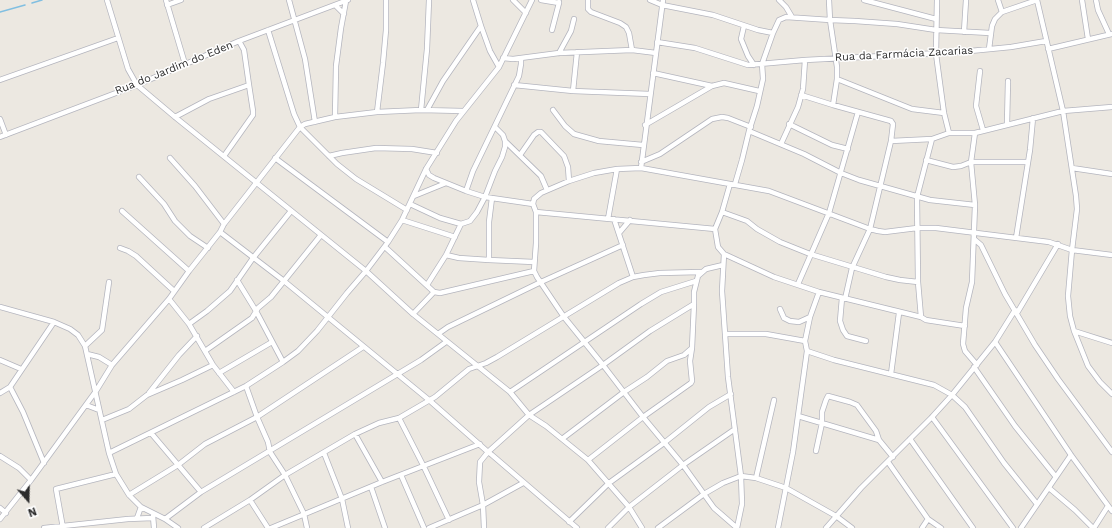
<!DOCTYPE html>
<html>
<head>
<meta charset="utf-8">
<style>
	body { margin:0 }
	#map { position:relative; width:1112px; height:528px; overflow:hidden; background:#ece8e1; font-family:"Work Sans",sans-serif }
	canvas { display:block }
	.north { position:absolute; left:8px; top:480px; width:40px; height:40px; -webkit-text-stroke:3px #fff; paint-order:stroke; rotate:160deg; font-size:11px; font-weight:700; line-height:16px; text-align:center; color:#2c2c2c }
	.north::after { content:''; display:block; margin:auto; width:14px; height:18px; background:#2c2c2c; clip-path:polygon(50% 0,100% 100%,50% 72%,0 100%) }
</style>
</head>
<body>
<div id="map">
<canvas width="1112" height="528"></canvas>
<div class="north">N</div>
</div>
<script>
const c = document.querySelector('canvas').getContext('2d');
c.lineJoin = 'round';
function shape(rows) {
  const path = new Path2D();
  for (const r of rows) {
    path.moveTo(r[0], r[1]);
    for (let i = 2; i < r.length; i += 2) path.lineTo(r[i], r[i + 1]);
  }
  return path;
}
function strokePath(path, color, width, dash) {
  c.strokeStyle = color;
  c.lineWidth = width;
  c.lineCap = dash ? 'butt' : 'round';
  c.setLineDash(dash || []);
  c.stroke(path);
}
function label(font, color, halo, rows, align = 'center') {
  c.font = font + ' "Work Sans",sans-serif';
  c.lineWidth = 3;
  c.setLineDash([]);
  c.textBaseline = 'middle';
  c.strokeStyle = halo;
  c.fillStyle = color;
  for (const [text, x, y, turn = 0] of rows) {
    c.save();
    c.translate(x, y);
    c.rotate((+turn || 0) * Math.PI / 180);
    c.textAlign = isNaN(turn) ? turn : align;
    if (halo) c.strokeText(text, 0, 0);
    c.fillText(text, 0, 0);
    c.restore();
  }
}
strokePath(shape([
	[32,3,42,0],
	[0,12,25,5]
]), '#81bfe1', 1.5);
const minor = shape([
	[107,0,128,69,137,85,175,117,366,271,413,314,510,392,529,415,546,426,588,460,629,507,642,528],
	[166,0,185,64],
	[289,0,305,59,315,122],
	[473,0,481,26],
	[513,0,526,13],
	[541,0,559,3,559,2],
	[588,0,588,9,591,12,620,23,626,27,629,33,632,50],
	[650,0,662,5,713,15,758,30,773,33,779,20,786,17,830,20,855,21,897,24,936,30,990,33],
	[779,0,786,7,792,17],
	[829,0,830,20,837,67,837,79,833,105],
	[864,0,936,19],
	[937,0,936,54,944,113,949,133],
	[1037,0,1063,111,1076,196,1077,209,1072,250,1068,296,1070,316,1074,331,1088,366,1100,382,1112,394],
	[1082,0,1088,39],
	[1096,0,1098,10,1109,34],
	[167,5,181,0],
	[335,5,344,14],
	[1002,12,1037,0],
	[744,26,741,39,748,56,754,65],
	[268,30,294,114,300,127,337,164,356,179,407,210],
	[552,30,559,3],
	[964,32,966,0],
	[239,41,244,50,249,85],
	[657,42,695,48,748,65,805,60,960,52,1011,47,1046,41],
	[989,49,992,26,995,19,1002,12,998,0],
	[1048,49,1112,34],
	[559,53,571,31,574,19],
	[503,58,513,59,559,53,632,50,656,53],
	[980,71,976,106,983,130],
	[653,73,712,86,724,83,759,91],
	[837,79,912,109,944,113],
	[0,80,118,38],
	[514,85,573,91,650,94],
	[573,91,577,52],
	[801,95,833,105,891,121,893,124,891,141],
	[421,110,427,49,429,0],
	[427,110,443,81,481,26,490,51,499,67],
	[553,110,565,126,574,134,599,141,643,145],
	[377,112,383,63,386,30,386,0],
	[175,117,209,99,249,85,253,111,253,115,224,156],
	[335,117,336,66,341,28,346,1],
	[0,119,6,135],
	[789,124,832,145,848,149],
	[1007,124,1008,81],
	[645,125,712,86],
	[749,131,804,154,841,173,859,180,930,200,975,205],
	[975,133,971,162,975,205,972,282,966,308,963,344,965,351,977,365],
	[0,137,137,85,239,41,348,0],
	[506,142,541,176,547,190],
	[781,144,798,107,803,89,805,60],
	[520,155,534,135,538,132,541,132,564,156,568,167,569,181],
	[329,156,342,153,376,148,412,149,437,153],
	[170,158,195,186,224,224],
	[275,158,388,242],
	[926,160,953,167,961,166,971,162,1028,162],
	[641,162,660,154,712,119,722,117,728,118,751,127],
	[641,168,663,0],
	[1072,168,1112,174],
	[426,169,429,175,434,178,466,191,485,197,533,204],
	[139,177,164,204,175,221,190,236,208,248],
	[730,184,722,212,715,229,718,247,724,254,722,291,728,377,741,476,742,504,737,528],
	[735,184,742,160,749,131,757,106,763,79,762,64,773,33],
	[466,191,473,171,519,76,521,64,521,58],
	[414,196,446,183],
	[410,204,440,218,461,224,470,221,477,212,485,197,495,171,502,157,505,147,505,141,503,135,495,127],
	[122,211,189,271],
	[536,212,715,229],
	[722,212,747,221,757,229,780,242,810,254,886,277,900,280,918,282],
	[608,219,617,169],
	[614,219,633,277],
	[402,220,455,237],
	[220,232,284,281,429,400,488,452,492,455,577,528],
	[619,233,630,220],
	[1016,238,1030,150,1033,118],
	[974,239,981,245,1005,294,1035,345,1058,379,1112,452],
	[385,247,434,292],
	[120,248,128,251,136,256,174,291],
	[724,254,774,277,819,292,921,317,926,320,965,326],
	[446,255,459,258,489,260,534,262],
	[489,260,489,222,492,198],
	[237,280,256,311,283,362],
	[798,284,829,213,858,112],
	[427,285,446,255,461,224],
	[842,298,840,321,843,330,847,336,866,341],
	[169,299,189,324,213,365,234,392],
	[845,299,852,268,870,229,891,141,932,139,949,133,975,133,1063,111,1112,107],
	[0,307,54,322,70,329,78,335,85,346,109,453,116,474,129,495,141,507,165,519,178,528],
	[780,309,784,318,790,321,799,322,810,317],
	[1017,313,1058,244],
	[413,314,434,292,440,293,534,271],
	[921,317,918,282,917,197,932,139],
	[189,324,207,311,230,291,253,258,291,211],
	[1074,331,1112,343],
	[438,334,448,327,541,282,623,245],
	[725,334,766,334,805,341],
	[995,342,1071,455,1112,511],
	[85,346,102,330,109,282],
	[692,348,694,304],
	[205,351,252,318,258,308,271,297,321,235],
	[807,351,834,360,934,385,952,395,965,407,1004,463,1037,504],
	[87,354,99,357,112,365],
	[0,360,21,369],
	[974,367,1015,426,1056,477],
	[219,373,272,342],
	[891,374,899,313],
	[246,386,257,417,268,442,270,452,285,475,304,514,307,528],
	[10,387,23,412,44,463],
	[510,392,641,304,661,292,696,281],
	[0,393,10,387,54,322],
	[149,393,179,355,197,336],
	[86,405,99,410],
	[798,416,879,440,893,457],
	[932,417,1013,528],
	[399,418,424,467,449,520],
	[102,420,129,409,147,395,182,380,213,365],
	[151,433,201,492],
	[355,434,382,482],
	[562,439,624,392,647,377,667,361,684,355,692,348,690,361,692,381,691,383,643,417,588,460],
	[910,439,973,528],
	[816,451,822,423,822,412,826,400,828,396,850,402,857,405,876,431,879,440],
	[109,453,246,386,283,362,298,351,317,331,347,293,366,271,388,242,402,220,426,169,456,121,499,67,532,0],
	[324,453,342,499,348,528],
	[0,456,19,468,31,480],
	[888,462,928,519,941,528],
	[401,475,424,528],
	[756,478,774,400],
	[371,487,385,528],
	[1049,488,1075,510,1093,528],
	[129,495,178,465,205,444,257,417,363,347],
	[250,500,268,528],
	[0,508,6,513],
	[153,516,154,528],
	[137,518,141,507],
	[0,519,31,480,96,391,112,365,169,299,189,271,220,232,224,224,300,127,305,124,335,117,377,112,421,110,463,111],
	[165,519,201,492,421,360,446,342],
	[569,522,609,483,664,443,709,407,731,394],
	[44,528,128,519,153,518],
	[63,528,56,489,116,474],
	[204,528,250,500,285,475,355,434,379,423,399,418,435,397,469,369,486,363,497,357,619,283,633,277,644,275,660,273,701,272],
	[271,528,382,482,480,444],
	[429,528,483,505,523,483],
	[484,528,483,505,479,482,480,462,488,452,529,415,603,365,650,331,694,304,694,292,698,276,706,269,723,265],
	[608,528,629,507,683,465,735,429],
	[658,528,704,494,723,483,741,476,756,478,786,488,836,516,852,528],
	[737,528,714,508,683,465,643,417,603,365,564,317,537,277,534,271,536,243,536,212,533,204,534,199,541,193,569,181,594,173,617,169,641,168,769,191,870,229,878,231,885,232,917,228,936,228,1049,242,1072,250,1112,255],
	[778,528,793,452,807,351,805,341,810,317,819,292],
	[826,528,861,488,932,417,952,395,995,342,1015,310],
	[922,528,928,519],
	[1021,528,1071,455],
	[1094,528,1108,506]
]);
strokePath(minor, '#b4b5be', 6);
strokePath(minor, '#fff', 4.5);
label('11px', '#2c2c2c', '#fff', [
	["Rua da Farmácia Zacarias",904,54,-3],
	["Rua do Jardim do Eden",174,68,-22]
]);
</script>
</body>
</html>
